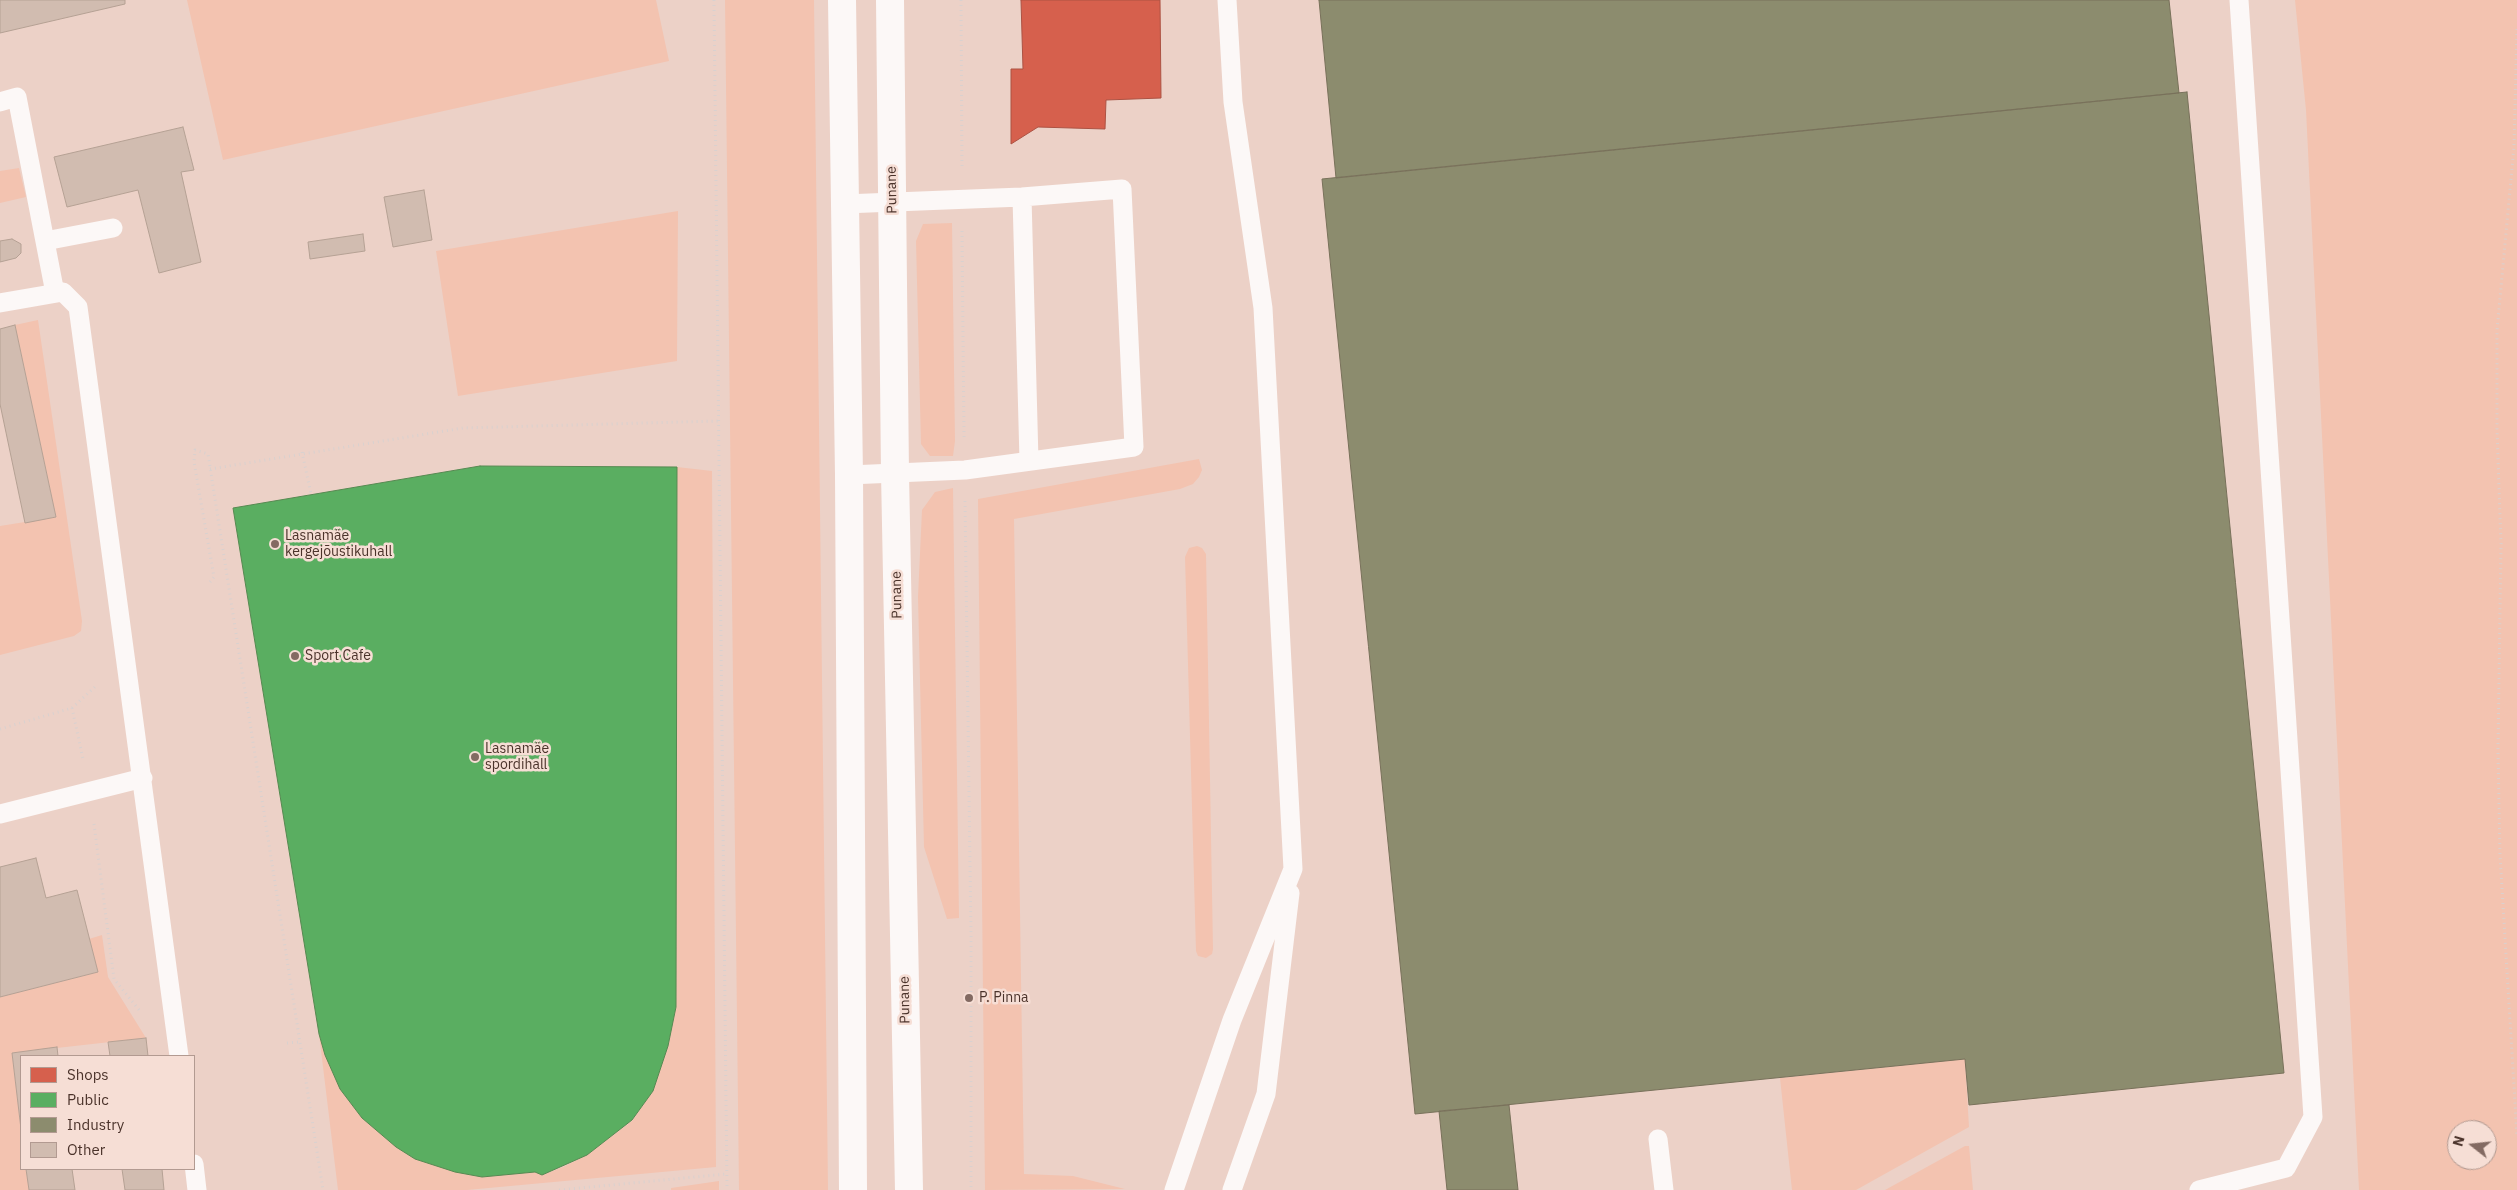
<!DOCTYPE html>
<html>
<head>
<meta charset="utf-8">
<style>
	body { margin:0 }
	#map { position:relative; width:2517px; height:1190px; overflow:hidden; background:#ecd1c7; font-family:"IBM Plex Sans",sans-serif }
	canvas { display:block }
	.legend { position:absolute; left:20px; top:1055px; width:175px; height:115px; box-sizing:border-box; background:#f6ded5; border:1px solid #b29a91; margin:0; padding:6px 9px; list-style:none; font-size:15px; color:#4b332b }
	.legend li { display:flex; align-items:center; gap:10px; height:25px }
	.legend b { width:25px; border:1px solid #b29a91 }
	.north { position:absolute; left:2447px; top:1120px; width:50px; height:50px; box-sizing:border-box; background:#f6ded5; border:1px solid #b29a91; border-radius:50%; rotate:286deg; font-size:14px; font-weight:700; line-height:20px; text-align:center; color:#4b332b }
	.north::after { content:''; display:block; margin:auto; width:18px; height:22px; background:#836a62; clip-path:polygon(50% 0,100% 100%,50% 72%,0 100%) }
</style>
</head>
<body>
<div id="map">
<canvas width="2517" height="1190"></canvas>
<ul class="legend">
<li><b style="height:14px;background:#d6604d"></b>Shops</li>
<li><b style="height:14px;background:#5aae61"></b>Public</li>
<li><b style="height:14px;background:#8c8c6e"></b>Industry</li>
<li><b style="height:14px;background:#d1bcb0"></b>Other</li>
</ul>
<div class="north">N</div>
</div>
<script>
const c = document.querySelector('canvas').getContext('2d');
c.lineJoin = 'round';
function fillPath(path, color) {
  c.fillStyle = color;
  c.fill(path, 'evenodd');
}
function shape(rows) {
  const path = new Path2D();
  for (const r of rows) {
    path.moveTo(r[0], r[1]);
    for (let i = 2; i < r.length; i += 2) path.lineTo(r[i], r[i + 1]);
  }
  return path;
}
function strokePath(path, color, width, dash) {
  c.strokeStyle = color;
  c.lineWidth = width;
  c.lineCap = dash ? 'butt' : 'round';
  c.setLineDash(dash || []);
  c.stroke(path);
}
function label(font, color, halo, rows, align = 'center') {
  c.font = font + ' "IBM Plex Sans",sans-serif';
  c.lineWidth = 5;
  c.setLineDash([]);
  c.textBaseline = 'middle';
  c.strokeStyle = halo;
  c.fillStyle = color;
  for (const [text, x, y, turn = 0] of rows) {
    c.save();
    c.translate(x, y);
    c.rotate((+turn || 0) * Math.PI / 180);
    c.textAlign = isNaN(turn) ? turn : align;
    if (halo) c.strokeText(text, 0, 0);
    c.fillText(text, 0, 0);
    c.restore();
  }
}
fillPath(shape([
	[187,0,656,0,669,61,223,160],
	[725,0,814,0,828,1190,739,1190],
	[2295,0,2517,0,2517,1190,2359,1190,2306,110],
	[2457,1130,2487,1130,2487,1160,2457,1160],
	[19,168,26,197,0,203,0,171],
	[678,211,677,361,458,396,436,251],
	[952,223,955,441,953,456,930,456,921,444,916,241,923,224],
	[38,320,82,621,81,631,74,636,0,655,0,526,56,517,15,325],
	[1199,459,1202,470,1199,477,1193,484,1180,489,1014,519,1024,1174,1073,1176,1125,1189,985,1190,978,499],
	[677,467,712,471,716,1167,467,1190,338,1190,319,1034,325,1055,340,1089,362,1118,396,1147,415,1159,456,1172,482,1177,535,1172,542,1175,563,1167,587,1155,632,1121,653,1091,668,1046,676,1007],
	[953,488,959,918,947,919,924,847,918,597,922,510,935,492],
	[1197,546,1202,548,1206,554,1213,949,1212,954,1206,958,1198,956,1196,951,1185,557,1189,548],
	[102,935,108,977,146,1038,12,1053,21,1129,21,1169,26,1169,29,1190,0,1190,0,997,98,972,89,939],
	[1965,1059,1969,1127,1856,1190,1792,1190,1780,1078],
	[1965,1146,1969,1146,1973,1190,1885,1190],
	[719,1181,719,1190,671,1190,671,1188]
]), '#f3c3b0');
const shops = shape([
	[1021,0,1160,0,1161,98,1106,100,1105,129,1038,127,1011,144,1011,69,1023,69,1021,0]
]);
fillPath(shops, '#d6604d');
strokePath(shops, '#ac5243', 1);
const public = shape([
	[480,466,677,467,676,1007,668,1046,653,1091,632,1120,587,1155,542,1175,535,1172,482,1177,455,1172,415,1159,396,1147,362,1118,340,1089,325,1055,319,1034,233,508,480,466]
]);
fillPath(public, '#5aae61');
strokePath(public, '#568951', 1);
const industry = shape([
	[1319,0,2169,0,2179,93,1336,178,1319,0],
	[2187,92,2284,1073,1969,1105,1965,1059,1415,1114,1322,179,2187,92],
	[1509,1105,1518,1190,1447,1190,1439,1111,1509,1105]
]);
fillPath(industry, '#8c8c6e');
strokePath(industry, '#78715a', 1);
const building = shape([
	[0,0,125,0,125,4,0,33,0,0],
	[183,127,194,170,181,172,201,262,159,273,138,190,67,207,54,157,183,127],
	[424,190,432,240,393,247,384,197,424,190],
	[363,234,365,251,310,259,308,242,363,234],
	[12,239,21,244,21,253,16,258,0,262,0,241,12,239],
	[15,325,56,517,25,523,0,404,0,329,15,325],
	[36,858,46,898,77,890,98,972,0,997,0,867,36,858],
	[146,1038,148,1056,110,1056,108,1042,146,1038],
	[57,1047,58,1056,21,1056,21,1129,12,1053,57,1047],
	[26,1169,72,1169,75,1190,29,1190,26,1169],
	[122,1169,162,1169,164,1190,125,1190,122,1169]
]);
fillPath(building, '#d1bcb0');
strokePath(building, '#b5a194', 1);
strokePath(shape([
	[714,0,727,1190],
	[961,0,962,167],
	[2517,29,2514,146,2497,331,2497,430,2501,544,2498,750,2500,855,2517,1136],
	[962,231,964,437],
	[302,452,311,494],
	[210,469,463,428,718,421],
	[965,501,971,936,971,1190],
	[210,582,214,577,194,462,195,450,208,454,323,1190],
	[72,708,97,685],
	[0,729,72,708,83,759],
	[94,824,114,979,140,1011],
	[287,1043,299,1042],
	[559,1190,726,1174]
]), '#d9d1cf', 3, [1, 4]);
strokePath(shape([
	[0,102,17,97,55,293],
	[1022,197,1029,461],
	[844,204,1022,197,1122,189,1134,447,965,470,849,475],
	[45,241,113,228],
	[0,303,63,292,78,307,179,1056],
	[0,814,143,778],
	[1658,1139,1664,1190],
	[194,1164,197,1190],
	[1174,1190,1232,1020,1293,869,1263,308,1233,102,1227,0],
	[1232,1190,1266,1094,1290,893],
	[2199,1190,2286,1168,2313,1117,2239,0]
]), '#fcf8f7', 19);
strokePath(shape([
	[842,0,849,475,853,1190],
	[890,0,895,473,909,1190]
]), '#fcf8f7', 28);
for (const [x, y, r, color] of [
	[275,544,5,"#836a62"],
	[295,656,5,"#836a62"],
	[475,757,5,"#836a62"],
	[969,998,5,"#836a62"]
]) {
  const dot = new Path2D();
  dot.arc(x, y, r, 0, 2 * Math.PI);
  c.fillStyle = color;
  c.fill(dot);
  strokePath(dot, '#f6ded5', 2);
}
label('14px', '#4b332b', '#f6ded5', [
	["Punane",892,190,-91],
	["Punane",897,595,-91],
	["Punane",905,1000,-91]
]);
label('14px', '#4b332b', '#f6ded5', [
	["Lasnamäe",285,536],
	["kergejõustikuhall",285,552],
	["Sport Cafe",305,656],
	["Lasnamäe",485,749],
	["spordihall",485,765],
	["P. Pinna",979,998]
], 'left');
</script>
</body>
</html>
